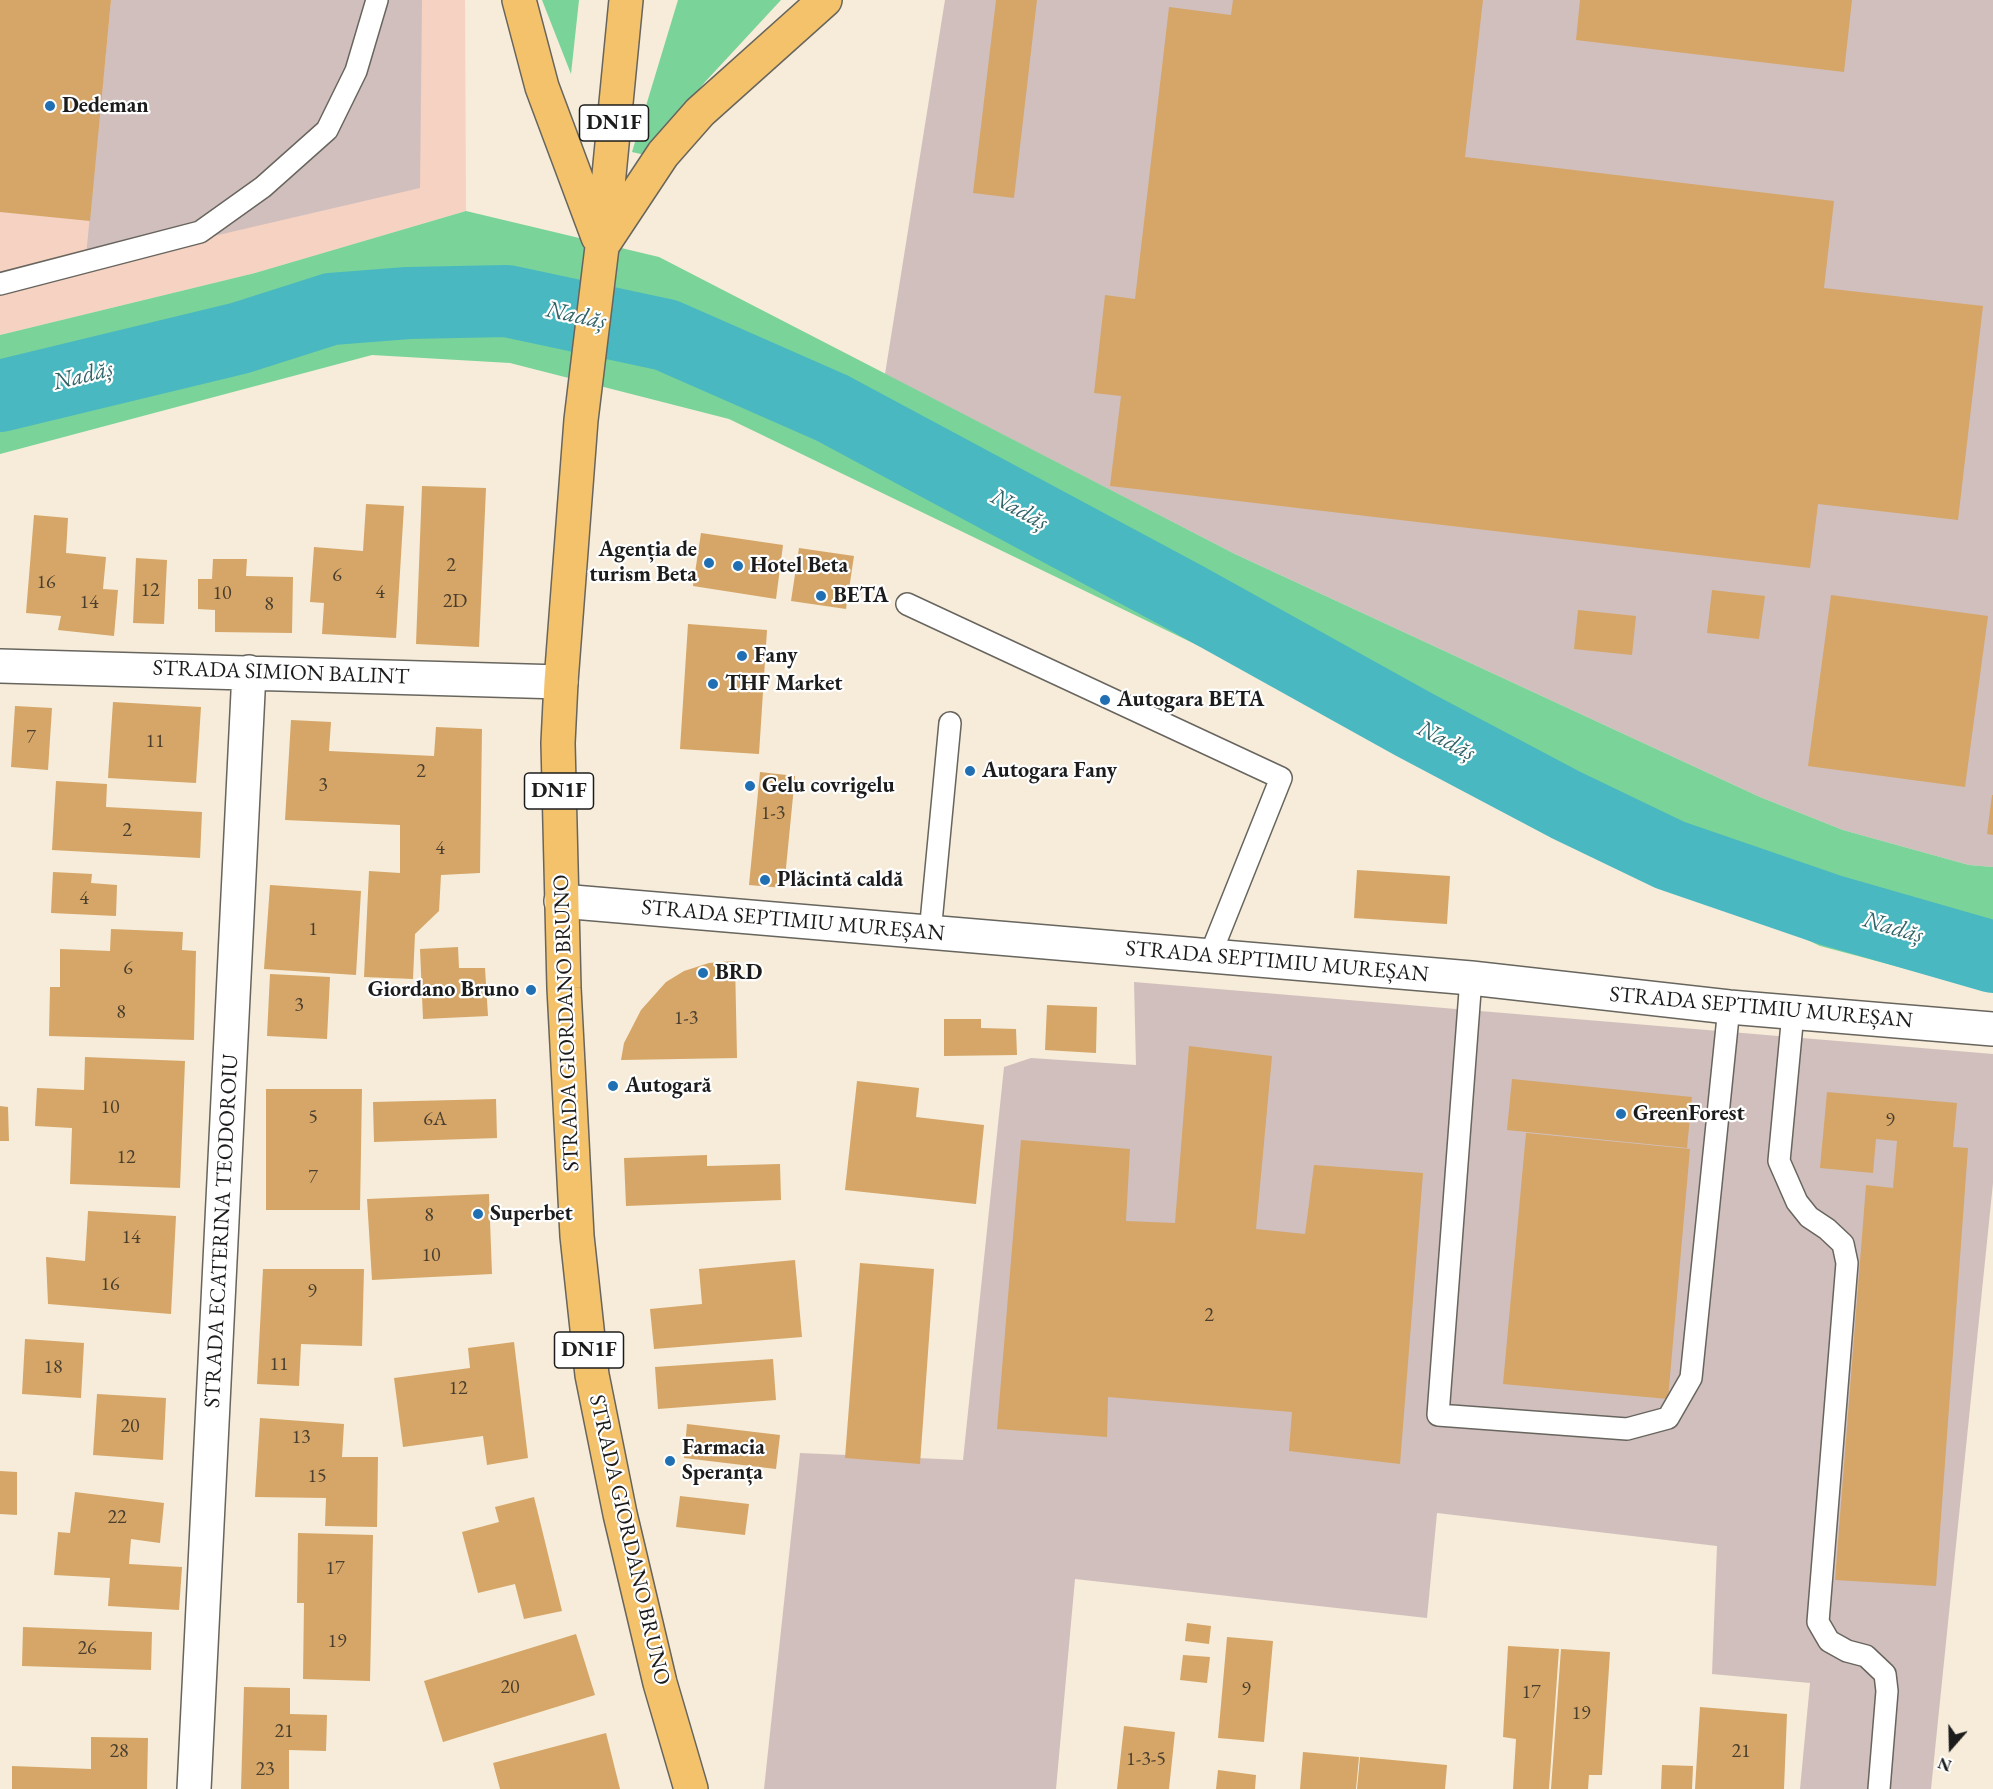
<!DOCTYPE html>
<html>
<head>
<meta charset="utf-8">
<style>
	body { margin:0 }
	#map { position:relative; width:1993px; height:1789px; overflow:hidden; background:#f6ecd9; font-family:"EB Garamond",serif }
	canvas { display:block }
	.north { position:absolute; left:1921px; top:1717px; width:60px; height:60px; -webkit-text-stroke:4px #fff; paint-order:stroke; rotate:200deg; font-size:16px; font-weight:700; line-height:24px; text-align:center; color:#1c1c1c }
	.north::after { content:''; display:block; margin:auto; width:21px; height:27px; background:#1c1c1c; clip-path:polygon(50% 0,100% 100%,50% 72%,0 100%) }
</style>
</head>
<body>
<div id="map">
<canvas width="1993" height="1789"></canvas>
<div class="north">N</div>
</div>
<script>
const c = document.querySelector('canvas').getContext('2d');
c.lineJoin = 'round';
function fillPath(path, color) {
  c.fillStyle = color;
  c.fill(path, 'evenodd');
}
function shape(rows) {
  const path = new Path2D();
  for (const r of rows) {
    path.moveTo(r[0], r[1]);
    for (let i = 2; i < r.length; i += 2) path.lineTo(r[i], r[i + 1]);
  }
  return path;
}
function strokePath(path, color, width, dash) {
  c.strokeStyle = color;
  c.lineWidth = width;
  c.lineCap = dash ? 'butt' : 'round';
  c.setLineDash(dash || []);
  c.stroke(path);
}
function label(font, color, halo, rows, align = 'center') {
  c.font = font + ' "EB Garamond",serif';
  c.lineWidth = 4.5;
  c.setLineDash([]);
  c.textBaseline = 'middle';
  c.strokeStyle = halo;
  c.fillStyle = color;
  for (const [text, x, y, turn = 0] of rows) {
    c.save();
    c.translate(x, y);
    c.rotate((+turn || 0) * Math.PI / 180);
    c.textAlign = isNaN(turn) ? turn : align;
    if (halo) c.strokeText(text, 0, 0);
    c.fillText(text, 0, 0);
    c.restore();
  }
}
fillPath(shape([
	[0,0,465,0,466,211,255,273,0,335]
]), '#f5d2c2');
fillPath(shape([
	[111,0,422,0,420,188,85,266],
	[945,0,1993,0,1993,867,1969,865,1843,830,1760,797,1235,554,885,374],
	[1134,982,1993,1054,1993,1183,1931,1789,1800,1789,1810,1683,1712,1674,1717,1546,1437,1513,1427,1618,1075,1579,1056,1789,764,1789,800,1453,963,1460,1004,1067,1031,1058,1136,1065]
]), '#d1bfbd');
fillPath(shape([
	[542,0,579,0,571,74],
	[678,0,781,0,705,82,645,155,632,152],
	[466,211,659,257,1235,554,1760,797,1843,830,1969,865,1993,867,1993,992,1820,946,729,419,510,363,372,355,0,454,0,335,255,273]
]), '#7ad399');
strokePath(shape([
	[0,396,240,338,331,309,408,303,507,301,666,335,832,408,1188,599,1413,724,1566,805,1670,855,1830,910,1993,957]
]), '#49b8c1', 72);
fillPath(shape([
	[0,0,111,0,90,221,0,212],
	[996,0,1037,0,1014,198,973,193],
	[1233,0,1483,0,1465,157,1834,201,1824,288,1983,306,1958,520,1818,504,1810,568,1110,486,1121,396,1094,393,1105,295,1135,299,1169,7,1231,15],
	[1580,0,1852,0,1844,72,1576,40],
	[422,486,486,488,479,647,416,644],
	[366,504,404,506,396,638,322,634,324,603,310,602,314,547,363,551],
	[34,515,68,518,66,553,106,557,103,589,118,590,114,636,58,630,61,616,26,613],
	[701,533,783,545,776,599,693,586],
	[799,548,854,556,846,609,791,601],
	[136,558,167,560,164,624,133,623],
	[213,559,247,559,246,576,293,577,292,633,215,632,215,610,198,609,198,579,212,579],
	[1712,590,1765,596,1759,639,1707,633],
	[1831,595,1988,616,1965,787,1808,766],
	[1578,610,1636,616,1632,655,1574,649],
	[688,624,767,630,759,754,680,749],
	[113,702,201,707,196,783,108,778],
	[15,706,52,708,48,770,11,767],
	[291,720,331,722,329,751,434,756,436,727,482,729,480,873,441,875,439,911,415,934,413,979,364,977,369,871,400,873,400,825,285,820],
	[760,772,795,776,784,888,749,885],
	[56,781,107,784,106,807,202,812,200,858,52,850],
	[1992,795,1993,795,1993,835,1987,834],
	[1357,870,1450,876,1447,924,1354,918],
	[53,872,92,874,91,883,117,885,116,916,51,913],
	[270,885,361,891,356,975,264,969],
	[111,929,183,932,182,950,196,951,194,1040,49,1036,50,987,60,987,60,949,110,951],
	[458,947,459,968,485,968,488,1016,423,1019,420,949],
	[735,961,737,1058,621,1060,624,1043,641,1010,666,982,684,971,709,963],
	[270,974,330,977,327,1039,267,1036],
	[1047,1005,1097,1007,1096,1053,1045,1050],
	[944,1019,981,1019,981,1028,1016,1029,1017,1055,944,1056],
	[1189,1046,1272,1056,1256,1229,1305,1234,1314,1165,1423,1173,1400,1464,1289,1451,1292,1412,1108,1397,1107,1437,997,1429,1021,1140,1130,1149,1126,1221,1175,1223],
	[85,1057,185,1061,180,1188,70,1184,72,1128,35,1126,37,1088,84,1090],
	[1512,1079,1692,1097,1687,1148,1507,1130],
	[857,1081,919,1088,916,1117,984,1125,976,1204,845,1190],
	[266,1089,362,1089,360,1210,266,1210],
	[1827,1092,1957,1103,1953,1147,1968,1148,1936,1586,1835,1580,1866,1185,1893,1188,1897,1141,1876,1139,1873,1173,1820,1168],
	[496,1099,497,1138,374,1142,373,1102],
	[0,1106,8,1107,9,1141,0,1141],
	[1526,1133,1690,1149,1668,1399,1503,1384],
	[707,1155,707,1166,780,1164,781,1200,626,1206,624,1158],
	[489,1194,492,1274,372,1280,367,1199],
	[88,1211,176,1216,171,1314,48,1304,46,1257,85,1261],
	[795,1260,802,1337,654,1349,650,1309,702,1304,699,1269],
	[860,1263,934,1269,920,1464,845,1458],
	[263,1269,364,1269,362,1346,301,1344,299,1386,257,1384],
	[25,1339,84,1343,81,1398,22,1394],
	[514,1342,528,1458,487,1465,483,1436,403,1447,394,1378,470,1368,468,1348],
	[773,1359,776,1400,658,1409,655,1367],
	[97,1394,166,1398,163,1460,93,1455],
	[260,1418,344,1424,342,1457,378,1457,377,1527,325,1526,326,1498,255,1497],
	[687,1424,780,1435,776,1469,684,1458],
	[0,1471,17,1472,17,1515,0,1514],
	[75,1492,164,1503,160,1543,131,1539,129,1564,182,1567,179,1610,108,1606,110,1578,54,1575,58,1532,70,1533],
	[680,1496,749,1504,745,1535,676,1527],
	[534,1497,562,1611,524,1619,515,1584,478,1593,462,1532,499,1522,495,1507],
	[298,1533,373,1535,370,1681,303,1679,304,1603,297,1603],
	[1187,1623,1211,1626,1209,1644,1185,1641],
	[23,1627,152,1632,151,1670,22,1666],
	[576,1634,595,1695,443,1742,424,1681],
	[1227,1637,1273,1641,1264,1742,1218,1738],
	[1508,1646,1559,1649,1549,1789,1513,1789,1516,1739,1503,1737],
	[1561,1649,1610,1652,1602,1775,1589,1775,1588,1789,1551,1789],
	[1183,1655,1210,1657,1207,1683,1180,1680],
	[244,1687,290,1688,290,1714,327,1715,326,1751,289,1750,289,1789,241,1789],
	[1700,1707,1787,1714,1784,1789,1695,1789],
	[1124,1726,1175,1732,1169,1789,1117,1789],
	[606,1733,620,1789,500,1789,493,1763],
	[91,1737,148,1738,147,1789,12,1789,12,1766,91,1769],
	[1303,1752,1359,1757,1356,1789,1300,1789],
	[1360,1757,1447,1765,1445,1789,1357,1789],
	[1662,1765,1693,1766,1692,1789,1661,1789],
	[1218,1770,1256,1775,1255,1789,1216,1789]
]), '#d5a667');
const lane = shape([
	[0,284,200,232,263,187,327,130,356,71,377,0],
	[907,604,1281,778,1209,958],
	[930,933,950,723],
	[1471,978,1438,1415,1627,1429,1668,1418,1691,1378,1729,1007],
	[1793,1013,1779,1161,1797,1202,1809,1217,1827,1229,1843,1244,1847,1263,1818,1622,1829,1641,1847,1651,1866,1656,1885,1674,1887,1691,1879,1789]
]);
const street = shape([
	[0,666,561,682],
	[561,901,1471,978,1729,1007,1993,1029],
	[194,1789,249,672]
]);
const primary = shape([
	[519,0,542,87,598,237],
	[626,0,602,247,581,420,561,682,558,743,564,988,577,1236,592,1375,620,1514,660,1683,691,1789],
	[604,243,663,154,700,112,825,0]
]);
strokePath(lane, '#68655e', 24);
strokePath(street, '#68655e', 36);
strokePath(primary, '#68655e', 36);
strokePath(lane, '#fff', 21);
strokePath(street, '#fff', 33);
strokePath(primary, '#f3c26a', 33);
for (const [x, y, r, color] of [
	[50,106,6,"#1f6fb2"],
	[709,563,6,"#1f6fb2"],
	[738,566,6,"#1f6fb2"],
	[821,596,6,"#1f6fb2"],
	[742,656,6,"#1f6fb2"],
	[713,684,6,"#1f6fb2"],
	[1105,700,6,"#1f6fb2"],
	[970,771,6,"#1f6fb2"],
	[750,786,6,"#1f6fb2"],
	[765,880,6,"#1f6fb2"],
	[703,973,6,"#1f6fb2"],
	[531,990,6,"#1f6fb2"],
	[613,1086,6,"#1f6fb2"],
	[1621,1114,6,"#1f6fb2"],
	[478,1214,6,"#1f6fb2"],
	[670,1461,6,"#1f6fb2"]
]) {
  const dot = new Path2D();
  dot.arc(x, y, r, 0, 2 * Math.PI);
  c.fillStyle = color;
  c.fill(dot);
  strokePath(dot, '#fff', 2);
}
label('20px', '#4a3e2f', null, [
	["2",451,566],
	["6",337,576],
	["16",46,583],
	["12",150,591],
	["4",380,593],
	["10",222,594],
	["2D",455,602],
	["14",89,603],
	["8",269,605],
	["7",31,738],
	["11",155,742],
	["2",421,772],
	["3",323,786],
	["1-3",773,814],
	["2",127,831],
	["4",440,849],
	["4",84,899],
	["1",313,930],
	["6",128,969],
	["3",299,1006],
	["8",121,1013],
	["1-3",686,1019],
	["10",110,1108],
	["5",313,1118],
	["6A",435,1120],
	["9",1890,1121],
	["12",126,1158],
	["7",313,1178],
	["8",429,1216],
	["14",131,1238],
	["10",431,1256],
	["16",110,1285],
	["9",312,1292],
	["2",1209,1316],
	["11",279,1365],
	["18",53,1368],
	["12",458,1389],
	["20",130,1427],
	["13",301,1438],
	["15",317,1477],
	["22",117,1518],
	["17",335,1569],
	["19",337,1642],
	["26",87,1649],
	["20",510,1688],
	["9",1246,1690],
	["17",1531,1693],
	["19",1581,1714],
	["21",284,1732],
	["28",119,1752],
	["21",1741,1752],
	["1-3-5",1146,1760],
	["23",265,1770]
]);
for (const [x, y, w] of [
	[614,123,69],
	[559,791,69],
	[589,1350,69]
]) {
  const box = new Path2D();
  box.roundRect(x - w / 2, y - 18, w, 36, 4.5);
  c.fillStyle = '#fff';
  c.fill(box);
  strokePath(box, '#1c1c1c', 1.5);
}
label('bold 21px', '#1c1c1c', null, [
	["DN1F",614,123],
	["DN1F",559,791],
	["DN1F",589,1350]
]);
label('bold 22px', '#1c1c1c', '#fff', [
	["Dedeman",62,106],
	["Agenția de",697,550,"right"],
	["turism Beta",697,575,"right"],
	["Hotel Beta",750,566],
	["BETA",833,596],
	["Fany",754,656],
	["THF Market",725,684],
	["Autogara BETA",1117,700],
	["Autogara Fany",982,771],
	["Gelu covrigelu",762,786],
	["Plăcintă caldă",777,880],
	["BRD",715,973],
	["Giordano Bruno",519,990,"right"],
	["Autogară",625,1086],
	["GreenForest",1633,1114],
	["Superbet",490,1214],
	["Farmacia",682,1448],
	["Speranța",682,1473]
], 'left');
label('22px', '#1c1c1c', '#fff', [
	["STRADA SIMION BALINT",281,673,2],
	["STRADA SEPTIMIU MUREȘAN",793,921,5],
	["STRADA SEPTIMIU MUREȘAN",1277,962,5],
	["STRADA SEPTIMIU MUREȘAN",1761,1008,5],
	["STRADA GIORDANO BRUNO",567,1023,-92],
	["STRADA ECATERINA TEODOROIU",222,1231,-87],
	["STRADA GIORDANO BRUNO",629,1540,77]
]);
label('italic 24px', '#306266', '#fff', [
	["Nadăș",576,316,12],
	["Nadăș",83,376,-14],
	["Nadăș",1019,510,29],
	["Nadăș",1446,741,27],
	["Nadăș",1893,928,16]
]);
</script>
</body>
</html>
